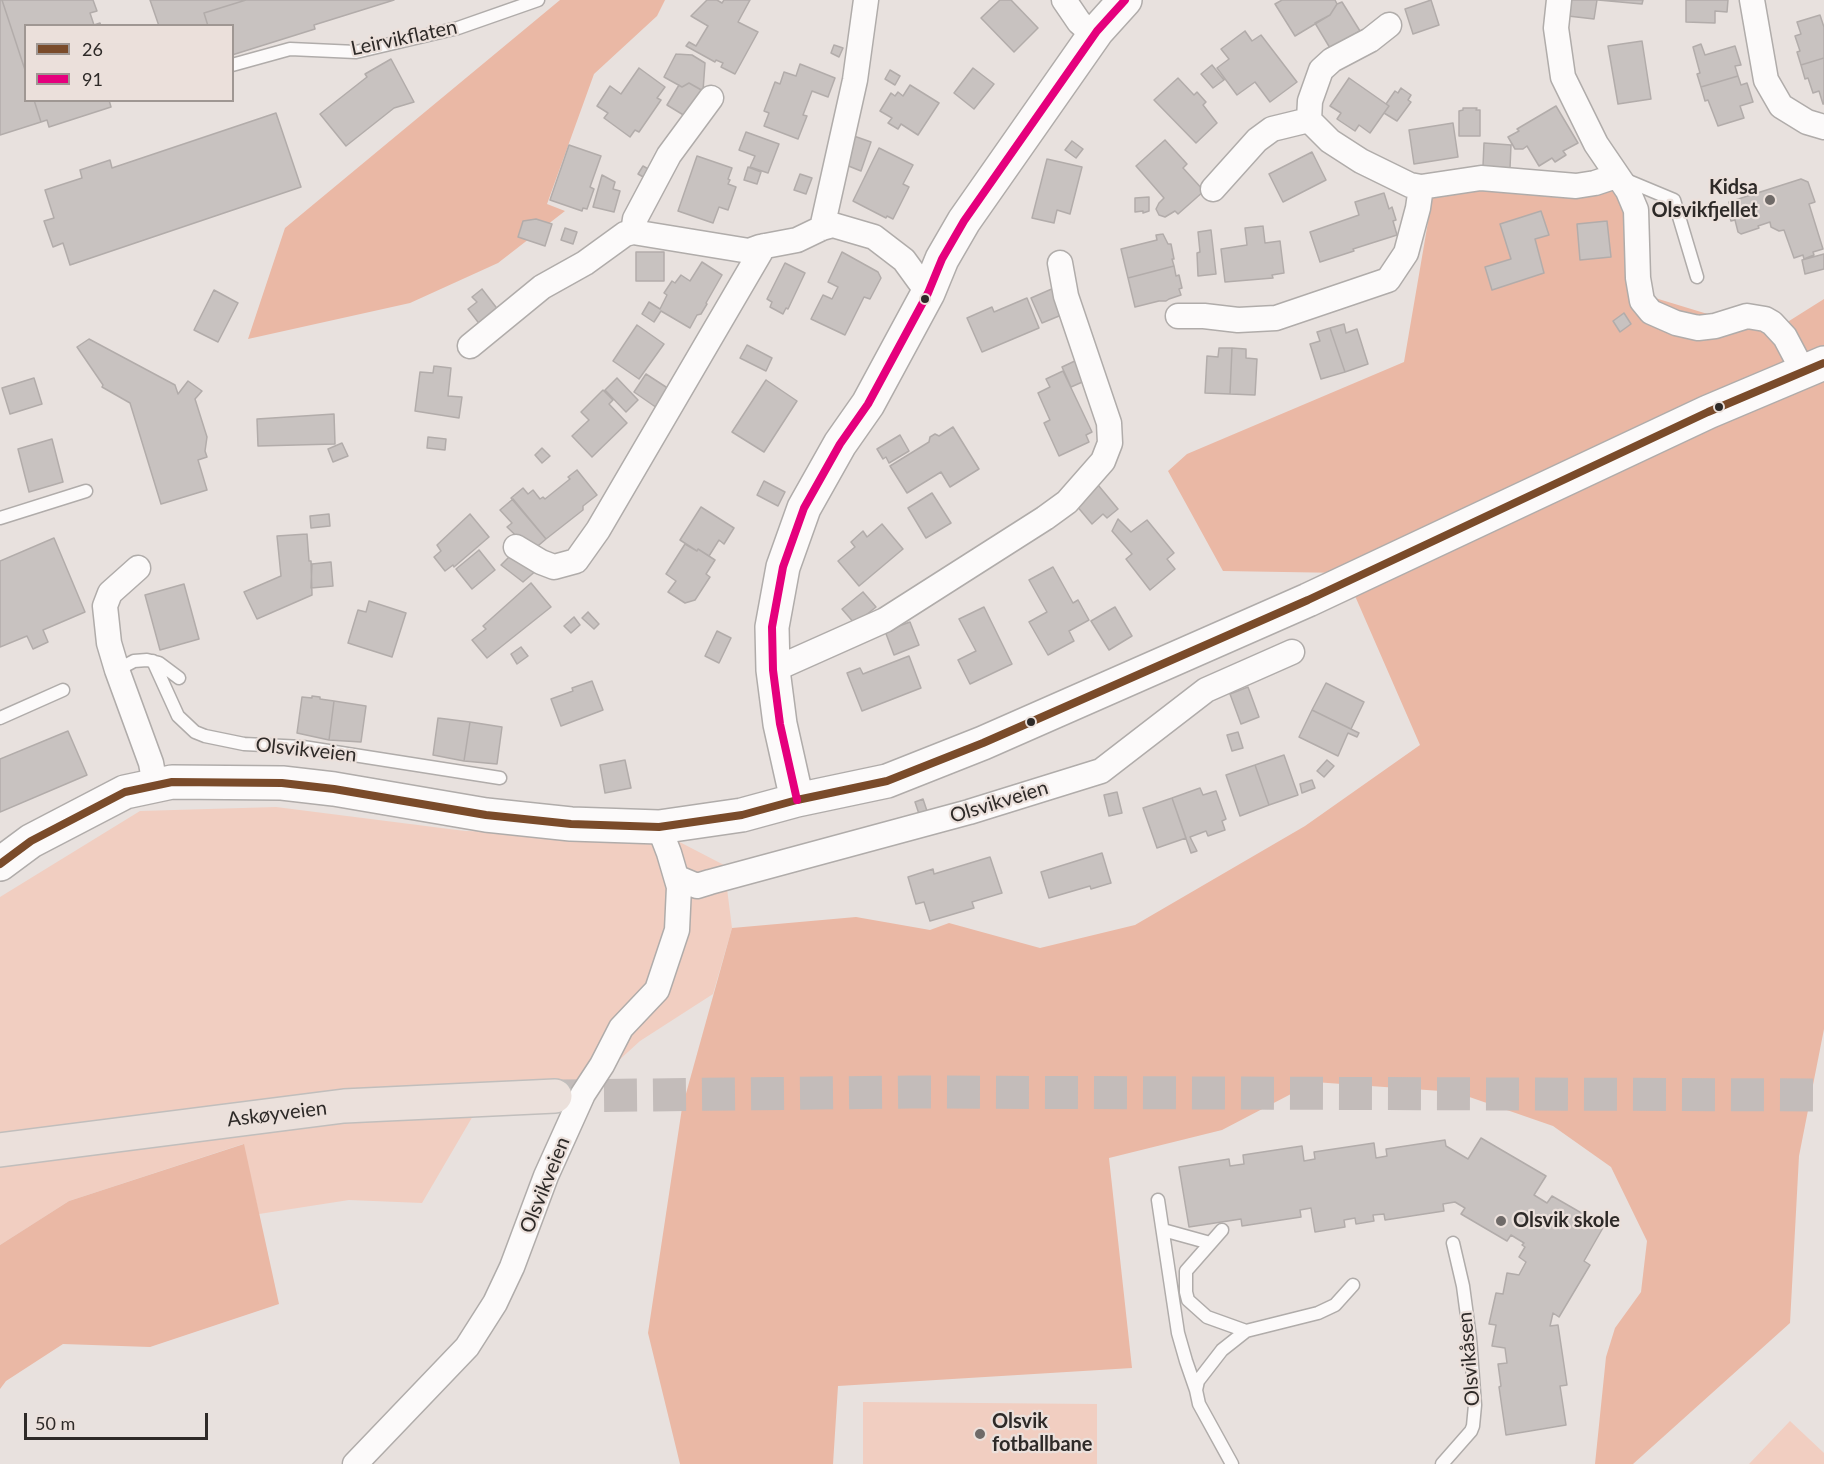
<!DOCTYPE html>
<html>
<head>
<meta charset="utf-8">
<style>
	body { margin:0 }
	#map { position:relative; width:1824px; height:1464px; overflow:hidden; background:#e8e1de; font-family:Lato,sans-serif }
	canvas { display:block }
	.legend { position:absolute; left:24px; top:24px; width:210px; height:78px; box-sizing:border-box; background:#ebe0db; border:2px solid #9f9793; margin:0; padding:8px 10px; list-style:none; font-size:18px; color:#2e2a28 }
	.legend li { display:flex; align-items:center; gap:12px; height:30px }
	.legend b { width:30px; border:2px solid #9f9793 }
	.scale { position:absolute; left:24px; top:1413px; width:184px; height:27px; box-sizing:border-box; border:3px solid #2e2a28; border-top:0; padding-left:8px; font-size:18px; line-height:21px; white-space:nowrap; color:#2e2a28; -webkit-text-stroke:4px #ebe0db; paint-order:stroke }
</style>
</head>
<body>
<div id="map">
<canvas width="1824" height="1464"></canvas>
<ul class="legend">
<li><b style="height:8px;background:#7a4b2a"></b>26</li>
<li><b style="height:8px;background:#e5007d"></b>91</li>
</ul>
<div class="scale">50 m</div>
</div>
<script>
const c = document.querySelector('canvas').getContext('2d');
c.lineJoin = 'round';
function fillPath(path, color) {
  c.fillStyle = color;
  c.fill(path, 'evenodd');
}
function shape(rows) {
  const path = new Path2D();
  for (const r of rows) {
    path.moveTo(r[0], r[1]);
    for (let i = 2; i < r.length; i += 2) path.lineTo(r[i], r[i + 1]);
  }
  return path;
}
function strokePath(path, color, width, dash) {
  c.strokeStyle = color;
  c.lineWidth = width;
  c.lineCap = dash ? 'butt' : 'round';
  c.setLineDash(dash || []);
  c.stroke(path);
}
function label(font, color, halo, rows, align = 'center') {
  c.font = font + ' Lato,sans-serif';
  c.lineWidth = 4.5;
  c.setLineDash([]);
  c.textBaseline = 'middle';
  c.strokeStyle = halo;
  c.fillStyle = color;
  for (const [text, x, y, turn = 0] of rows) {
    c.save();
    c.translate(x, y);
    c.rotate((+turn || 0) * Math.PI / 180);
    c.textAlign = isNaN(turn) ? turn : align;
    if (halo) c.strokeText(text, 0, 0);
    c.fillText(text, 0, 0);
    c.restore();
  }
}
fillPath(shape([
	[276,807,465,831,666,835,724,865,732,928,713,994,640,1041,582,1094,477,1109,422,1203,349,1200,259,1214,243,1144,69,1201,0,1245,0,897,140,811],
	[863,1402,1097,1404,1097,1464,863,1464],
	[1790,1421,1824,1453,1824,1464,1749,1464]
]), '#f1cec1');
fillPath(shape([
	[560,0,665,0,657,16,594,74,547,204,565,211,498,263,410,303,248,339,285,228],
	[1434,187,1622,188,1642,294,1770,333,1824,299,1824,1029,1799,1156,1790,1323,1633,1464,1595,1464,1606,1357,1615,1328,1641,1292,1647,1241,1611,1167,1553,1126,1455,1092,1314,1082,1222,1130,1109,1158,1132,1368,838,1386,833,1464,680,1464,648,1333,682,1108,732,928,856,917,930,930,949,923,1040,948,1135,925,1305,826,1420,745,1345,573,1223,571,1168,471,1187,454,1404,362],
	[244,1144,279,1304,150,1347,63,1344,6,1381,0,1389,0,1245,69,1201]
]), '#eab8a5');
const building = shape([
	[0,0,2,0,26,73,26,100,34,100,41,122,0,135,0,0],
	[2,0,93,0,97,11,90,13,94,25,100,23,101,26,26,26,26,73,2,0],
	[150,0,246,0,204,13,208,26,159,26,150,0],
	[246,0,394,0,314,25,315,29,232,55,232,26,208,26,204,13,246,0],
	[707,0,717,0,722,3,724,0,750,0,738,22,758,32,735,74,721,67,723,63,716,60,715,62,686,46,689,42,696,46,708,26,691,16,707,0],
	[1000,0,1011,0,1038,28,1014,52,981,18,1000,0],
	[1282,0,1335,0,1337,4,1330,15,1295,36,1275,4,1282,0],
	[1431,0,1439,25,1413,34,1405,9,1431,0],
	[1570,0,1597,0,1594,19,1568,16,1570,0],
	[1598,0,1643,0,1642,4,1598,0],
	[1686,0,1728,0,1727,12,1715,11,1715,23,1686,22,1686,0],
	[1342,2,1360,31,1330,48,1315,23,1330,15,1337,4,1342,2],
	[1820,15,1824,27,1824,58,1801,65,1797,52,1800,51,1795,36,1801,34,1797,22,1820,15],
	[1245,31,1252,41,1261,35,1297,82,1270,102,1255,82,1237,95,1217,68,1229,59,1221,49,1245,31],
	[1642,41,1651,99,1618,104,1608,46,1642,41],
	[1701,44,1705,55,1735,46,1741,65,1735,66,1738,76,1701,87,1697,74,1700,73,1693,47,1701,44],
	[834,45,843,48,839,57,831,53,834,45],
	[676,54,692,55,705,63,703,91,689,83,682,87,664,77,676,54],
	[1824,58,1824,104,1823,104,1819,91,1813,93,1808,78,1805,79,1801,65,1824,58],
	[391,59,414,102,394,108,346,146,320,114,367,77,365,74,391,59],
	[800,64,835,78,828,97,812,91,803,115,807,116,798,139,764,126,769,113,764,111,775,82,780,84,784,72,796,76,800,64],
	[1212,65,1224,80,1213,88,1201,74,1212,65],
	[639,68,665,87,657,98,661,100,639,132,635,130,630,137,604,118,608,113,597,106,610,86,621,94,639,68],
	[973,68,994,84,974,109,954,93,973,68],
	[890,70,900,76,895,85,885,79,890,70],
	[1738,76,1741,85,1747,83,1753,102,1740,106,1744,118,1718,126,1708,100,1705,101,1701,87,1738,76],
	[1178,78,1194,95,1197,92,1206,102,1203,105,1217,123,1196,143,1154,100,1178,78],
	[1349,78,1389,106,1370,133,1359,125,1355,131,1337,119,1341,113,1330,106,1349,78],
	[689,83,705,92,690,119,667,105,679,85,682,87,689,83],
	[910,85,939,103,918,135,901,124,898,129,888,123,892,118,880,111,891,93,895,96,898,92,903,96,910,85],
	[1401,88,1411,95,1408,100,1411,102,1397,121,1384,113,1389,106,1386,104,1395,91,1398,93,1401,88],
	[34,100,109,100,111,107,49,127,47,120,41,122,34,100],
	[1556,106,1578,143,1563,151,1566,155,1555,162,1552,158,1539,166,1527,146,1523,149,1515,149,1508,137,1519,131,1517,129,1556,106],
	[1463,108,1477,108,1476,110,1480,110,1480,136,1459,136,1459,111,1463,110,1463,108],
	[276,113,301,187,70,265,63,243,53,247,44,221,54,218,45,190,82,178,80,170,110,160,112,168,276,113],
	[1453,123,1458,157,1414,164,1409,130,1453,123],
	[746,132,779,144,768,173,750,167,755,156,739,150,746,132],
	[851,135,871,142,861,171,841,163,851,135],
	[1165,140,1187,164,1183,168,1204,191,1178,214,1175,211,1165,217,1159,215,1156,209,1159,203,1164,198,1136,166,1165,140],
	[1072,141,1083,149,1076,158,1065,150,1072,141],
	[1484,143,1511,145,1510,168,1483,166,1484,143],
	[569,145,601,156,590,187,594,189,587,209,583,208,582,211,550,200,569,145],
	[879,148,913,165,903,184,909,187,893,219,887,216,886,218,853,201,879,148],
	[1312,152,1326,180,1283,202,1269,174,1312,152],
	[697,156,732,168,728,179,730,180,728,184,736,187,728,210,719,207,713,223,678,211,697,156],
	[1047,159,1082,167,1070,214,1057,210,1054,223,1032,218,1047,159],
	[643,166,650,170,645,178,638,174,643,166],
	[748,167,761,172,757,184,744,180,748,167],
	[800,174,812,178,806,194,794,190,800,174],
	[602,175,615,182,613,189,620,191,614,212,593,207,602,175],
	[1801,179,1808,182,1815,202,1809,204,1823,249,1813,252,1814,255,1804,259,1803,255,1794,258,1784,230,1779,231,1771,227,1770,222,1758,226,1759,228,1741,234,1738,232,1735,220,1731,221,1728,211,1731,210,1729,202,1801,179],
	[1384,193,1389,209,1392,207,1396,220,1393,221,1397,235,1353,249,1354,251,1320,262,1310,232,1359,215,1355,202,1384,193],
	[1149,197,1149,211,1143,213,1143,211,1135,212,1135,198,1149,197],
	[1541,211,1549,235,1535,239,1544,273,1492,290,1485,267,1511,259,1500,224,1541,211],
	[536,219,552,224,545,246,518,237,523,221,536,219],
	[1607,221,1611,257,1580,260,1577,224,1607,221],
	[1263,226,1265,243,1280,241,1284,273,1272,275,1273,278,1225,282,1221,249,1247,245,1245,228,1263,226],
	[565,228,577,232,573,244,561,240,565,228],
	[1211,230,1216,274,1198,276,1197,253,1200,252,1198,232,1211,230],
	[1163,234,1168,244,1171,244,1174,259,1172,259,1174,266,1128,278,1121,249,1157,240,1156,235,1163,234],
	[636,252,664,252,664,281,636,281,636,252],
	[842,252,878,272,881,278,870,299,864,297,845,335,811,319,823,295,832,299,838,287,828,282,842,252],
	[1824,254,1824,269,1805,274,1802,260,1824,254],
	[702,262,722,275,706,303,707,304,701,314,697,315,690,328,661,311,654,322,642,314,649,302,660,309,667,295,664,293,672,281,675,283,681,275,690,281,702,262],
	[785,263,805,273,788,309,786,308,783,314,770,307,772,302,767,299,785,263],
	[1174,266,1176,276,1179,275,1182,288,1179,289,1181,295,1169,299,1166,301,1159,301,1135,307,1128,278,1174,266],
	[1054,288,1064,314,1042,323,1031,298,1054,288],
	[482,289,499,311,481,326,468,309,477,302,472,297,482,289],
	[214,290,238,303,218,342,194,330,214,290],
	[1027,298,1039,328,982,352,967,318,992,307,994,312,1027,298],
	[1624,313,1631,324,1620,332,1613,321,1624,313],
	[1344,324,1346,333,1357,329,1368,364,1345,372,1330,328,1344,324],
	[637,325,664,344,639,379,613,361,637,325],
	[1330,328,1345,372,1321,379,1310,344,1320,341,1317,332,1330,328],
	[89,339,175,385,178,394,188,381,202,391,195,399,207,437,205,451,207,457,198,460,207,490,161,504,130,403,102,387,103,385,77,347,89,339],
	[747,345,772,358,766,371,740,358,747,345],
	[1219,348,1232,348,1230,394,1205,393,1207,356,1218,357,1219,348],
	[1232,348,1246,349,1246,358,1257,359,1255,395,1230,394,1232,348],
	[1077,360,1087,380,1071,387,1062,367,1077,360],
	[434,366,451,368,448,396,462,397,459,418,415,411,420,372,433,373,434,366],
	[1063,371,1092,432,1086,435,1089,442,1059,456,1044,423,1050,420,1038,393,1050,387,1046,379,1063,371],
	[646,374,669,389,657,408,634,392,646,374],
	[34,378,42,404,10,414,2,388,34,378],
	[617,378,638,400,626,412,605,390,617,378],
	[766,380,797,401,764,452,732,432,766,380],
	[603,390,613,400,609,404,627,423,592,457,572,436,589,420,581,412,603,390],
	[334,414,335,444,258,446,257,419,334,414],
	[953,427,979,469,950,487,941,472,907,493,890,466,929,442,930,437,935,434,939,436,953,427],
	[900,435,909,451,889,463,886,457,883,459,877,449,900,435],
	[428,437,446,439,445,450,427,448,428,437],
	[52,439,63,482,29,492,18,449,52,439],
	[342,443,348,456,333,462,328,449,342,443],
	[542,448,550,456,542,463,535,455,542,448],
	[577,470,597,495,583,506,583,510,546,539,511,498,523,488,528,494,533,490,540,499,543,497,545,499,570,479,568,477,577,470],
	[764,481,785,492,778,506,757,495,764,481],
	[1098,485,1118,509,1107,518,1103,514,1092,524,1076,505,1098,485],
	[932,493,951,523,926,538,908,508,932,493],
	[513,499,546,539,532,551,507,527,512,523,500,510,513,499],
	[701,507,734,528,724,544,719,540,709,556,698,549,697,551,680,540,701,507],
	[329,514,330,526,311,528,310,516,329,514],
	[470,514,489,537,454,567,453,565,445,571,434,557,441,551,437,545,470,514],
	[1118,519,1131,532,1147,520,1174,553,1167,559,1175,569,1150,590,1126,559,1132,554,1112,531,1118,519],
	[882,524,903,549,859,586,838,561,855,547,851,542,863,531,867,537,882,524],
	[307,534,309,561,311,561,312,595,257,619,244,592,281,576,277,536,307,534],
	[54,538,85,612,43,630,48,642,33,649,27,636,0,647,0,561,54,538],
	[685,544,697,551,698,549,715,560,706,574,710,577,695,600,685,603,668,592,676,581,666,574,685,544],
	[479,550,495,570,472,589,456,569,479,550],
	[510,556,538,569,523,582,501,565,510,556],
	[331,562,333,586,311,588,312,564,331,562],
	[1053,567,1073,603,1078,600,1089,620,1069,631,1074,641,1048,655,1029,622,1047,612,1029,580,1053,567],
	[531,583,551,607,487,658,472,640,486,629,483,626,531,583],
	[184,584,199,639,160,650,145,595,184,584],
	[863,592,876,607,855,624,842,609,863,592],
	[369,601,406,613,392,657,348,643,358,610,366,612,369,601],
	[984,607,1012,664,970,684,958,660,976,651,959,619,984,607],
	[1115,607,1132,636,1109,650,1091,621,1115,607],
	[588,612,599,624,594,629,582,618,588,612],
	[574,617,580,625,571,633,564,626,574,617],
	[910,622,919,645,894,655,885,631,910,622],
	[717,631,731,638,719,663,705,656,717,631],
	[521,647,528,656,517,664,511,654,521,647],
	[909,656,921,688,862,711,847,673,860,668,863,674,909,656],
	[592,681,603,710,561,726,551,699,573,691,572,688,592,681],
	[1326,683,1364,702,1351,729,1312,710,1326,683],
	[1248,687,1259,717,1241,724,1230,694,1248,687],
	[312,696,320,697,320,699,334,701,329,740,297,733,302,697,312,698,312,696],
	[334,701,366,706,361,742,329,740,334,701],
	[1312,710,1359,733,1357,737,1348,733,1338,756,1299,737,1312,710],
	[438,718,470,722,464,761,433,755,438,718],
	[470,722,502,727,497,764,464,761,470,722],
	[68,731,87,775,0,812,0,759,68,731],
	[1238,732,1243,748,1232,751,1227,735,1238,732],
	[1284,755,1298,795,1269,805,1255,765,1284,755],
	[625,760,631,788,605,793,600,765,625,760],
	[1327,760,1334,766,1324,777,1317,771,1327,760],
	[1255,765,1269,805,1240,816,1226,775,1255,765],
	[1312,780,1315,788,1302,793,1300,784,1312,780],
	[1200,788,1203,795,1216,791,1226,819,1222,821,1225,830,1208,836,1206,831,1190,837,1197,851,1191,853,1172,798,1200,788],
	[1117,792,1122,813,1109,816,1104,795,1117,792],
	[1172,798,1186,838,1157,848,1143,808,1172,798],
	[923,799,927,811,919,814,915,802,923,799],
	[1102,853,1111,883,1091,889,1090,886,1049,898,1041,872,1102,853],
	[990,857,1002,893,972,902,974,908,930,921,924,902,916,904,908,877,933,869,934,874,990,857],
	[1481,1138,1546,1176,1534,1195,1547,1203,1552,1196,1604,1226,1584,1261,1590,1265,1559,1317,1553,1313,1550,1326,1558,1325,1567,1385,1560,1386,1566,1425,1506,1435,1499,1387,1501,1386,1498,1364,1507,1363,1505,1348,1492,1346,1496,1325,1489,1324,1496,1293,1503,1294,1507,1273,1519,1275,1526,1262,1519,1257,1525,1247,1522,1245,1524,1243,1511,1235,1507,1241,1461,1214,1465,1208,1455,1202,1443,1204,1444,1211,1385,1220,1384,1214,1373,1215,1374,1221,1356,1224,1355,1218,1344,1220,1345,1227,1315,1232,1311,1208,1300,1210,1301,1217,1242,1226,1241,1219,1189,1227,1179,1167,1229,1159,1230,1166,1244,1164,1243,1155,1302,1146,1304,1161,1315,1159,1314,1152,1374,1143,1376,1158,1387,1156,1386,1149,1445,1140,1446,1146,1468,1159,1481,1138]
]);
fillPath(building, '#c8c2c0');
strokePath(building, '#b2acaa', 1.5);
strokePath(shape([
	[555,1096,910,1092,1824,1095]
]), '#c3bcba', 33, [33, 16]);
const lane = shape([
	[232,65,290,49,356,52,458,28,538,0],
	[1626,180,1674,200,1697,277],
	[0,518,86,491],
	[153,661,178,716,195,732,205,736,244,744,303,747,500,778],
	[117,670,134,661,147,660,159,663,179,678],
	[0,718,63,690],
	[1158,1200,1178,1333,1186,1361,1196,1390],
	[1163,1230,1210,1243],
	[1222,1230,1186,1271,1186,1292,1188,1300,1207,1317,1246,1331],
	[1232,1464,1199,1404,1196,1390,1198,1381,1222,1350,1246,1331,1318,1313,1335,1305,1353,1285],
	[1442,1464,1471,1431,1473,1426,1475,1405,1470,1338,1463,1286,1453,1243]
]);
const street = shape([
	[1064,0,1079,22,1095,36],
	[1559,0,1556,28,1563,77,1596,144,1628,191,1636,210,1638,278,1642,301,1651,312,1676,323,1698,328,1715,326,1747,316,1765,319,1772,323,1785,337,1803,371],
	[1752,0,1766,80,1781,106,1807,122,1824,127],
	[1389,25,1370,40,1332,60,1321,70,1310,101,1309,120,1330,141,1361,161,1410,185,1421,187,1481,178,1576,186,1595,183,1616,176],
	[1213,189,1257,140,1272,129,1309,120],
	[822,228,855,80,866,0],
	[633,232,635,219,669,155,711,98],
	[1178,316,1204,316,1238,320,1276,318,1388,280,1406,253,1418,208,1421,187],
	[470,346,542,287,585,263,625,234,633,232,749,251,760,247,797,240,822,228,833,225,874,237,904,260,928,293],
	[516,547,541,562,554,567,576,561,598,530,764,246],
	[138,568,110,593,105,606,109,643,117,670,151,763,155,785],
	[773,670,885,620,1045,518,1067,502,1103,461,1110,443,1109,423,1066,296,1060,263],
	[678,878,697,886,710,882,969,812,1101,771,1206,690,1292,652],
	[355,1464,467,1347,495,1303,512,1267,546,1176,583,1094,602,1065,621,1028,657,990,677,930,679,887,669,853,659,827]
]);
const secondary = shape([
	[797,800,780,724,773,670,772,627,783,567,804,508,840,444,868,404,928,293,942,259,964,221,1097,31,1125,0],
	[0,864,31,841,125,792,172,782,282,783,334,789,486,815,571,824,659,827,742,815,797,800,887,781,983,743,1308,600,1708,412,1824,363]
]);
const primary = shape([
	[0,1150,344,1106,555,1096]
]);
strokePath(lane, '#b0acaa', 15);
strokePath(street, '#b0acaa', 27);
strokePath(secondary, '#b0acaa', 36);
strokePath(primary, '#c1bebc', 36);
strokePath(lane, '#fcfafa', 12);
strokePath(street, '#fcfafa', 24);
strokePath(secondary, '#fcfafa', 33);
strokePath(primary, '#ebe0db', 33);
strokePath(shape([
	[0,864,31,841,125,792,172,782,282,783,334,789,486,815,571,824,659,827,742,815,797,800,887,781,983,743,1308,600,1708,412,1824,363]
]), '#7a4b2a', 8);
strokePath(shape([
	[797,800,780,724,773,670,772,627,783,567,804,508,840,444,868,404,928,293,942,259,964,221,1097,31,1125,0]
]), '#e5007d', 8);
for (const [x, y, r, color] of [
	[1770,200,6,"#6f6a68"],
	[925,299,5,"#2e2a28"],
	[1719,407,5,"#2e2a28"],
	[1031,722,5,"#2e2a28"],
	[1501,1221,6,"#6f6a68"],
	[980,1434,6,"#6f6a68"]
]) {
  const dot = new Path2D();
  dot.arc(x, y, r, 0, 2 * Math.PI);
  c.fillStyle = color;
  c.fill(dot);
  strokePath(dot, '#ebe0db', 2);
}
label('20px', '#2e2a28', '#ebe0db', [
	["Leirvikflaten",404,38,-12],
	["Olsvikveien",306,750,6],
	["Olsvikveien",999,802,-17],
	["Askøyveien",277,1114,-7],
	["Olsvikveien",545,1185,-68],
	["Olsvikåsen",1469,1359,-95]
]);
label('bold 20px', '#2e2a28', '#ebe0db', [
	["Kidsa",1758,188,"right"],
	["Olsvikfjellet",1758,211,"right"],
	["Olsvik skole",1513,1221],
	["Olsvik",992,1422],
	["fotballbane",992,1445]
], 'left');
</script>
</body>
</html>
